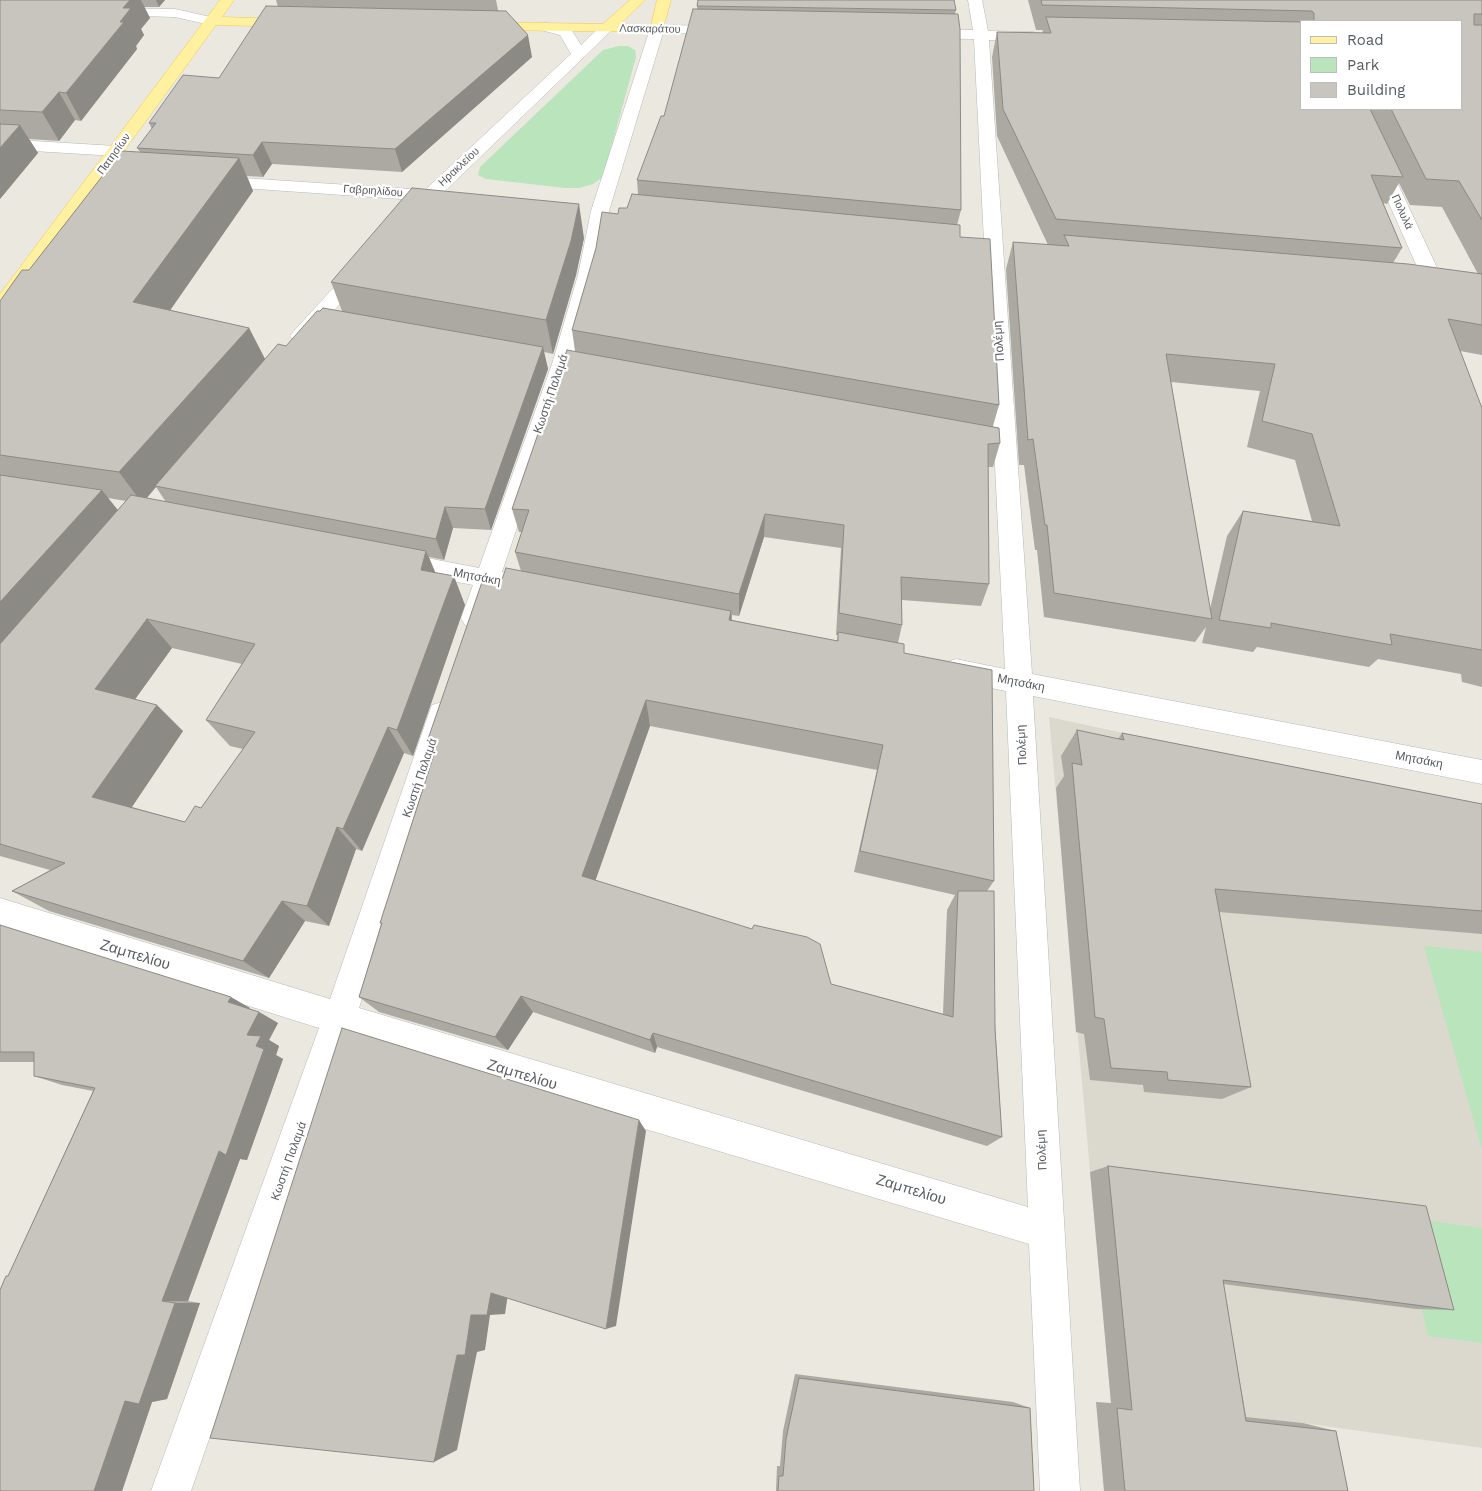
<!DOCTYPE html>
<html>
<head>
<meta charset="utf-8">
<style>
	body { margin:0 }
	#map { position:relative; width:1482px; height:1491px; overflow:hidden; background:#ebe9df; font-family:"Work Sans",sans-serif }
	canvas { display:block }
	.legend { position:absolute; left:1300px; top:20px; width:162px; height:90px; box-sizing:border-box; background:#fff; border:1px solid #bcbdbf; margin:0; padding:6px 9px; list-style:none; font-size:15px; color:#585b60 }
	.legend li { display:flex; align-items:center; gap:10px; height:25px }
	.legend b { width:25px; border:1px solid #bcbdbf }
</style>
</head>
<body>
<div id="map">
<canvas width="1482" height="1491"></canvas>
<ul class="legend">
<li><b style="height:6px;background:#fff1a0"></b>Road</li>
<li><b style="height:14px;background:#bae4bb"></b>Park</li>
<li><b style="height:14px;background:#c8c5be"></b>Building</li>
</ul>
</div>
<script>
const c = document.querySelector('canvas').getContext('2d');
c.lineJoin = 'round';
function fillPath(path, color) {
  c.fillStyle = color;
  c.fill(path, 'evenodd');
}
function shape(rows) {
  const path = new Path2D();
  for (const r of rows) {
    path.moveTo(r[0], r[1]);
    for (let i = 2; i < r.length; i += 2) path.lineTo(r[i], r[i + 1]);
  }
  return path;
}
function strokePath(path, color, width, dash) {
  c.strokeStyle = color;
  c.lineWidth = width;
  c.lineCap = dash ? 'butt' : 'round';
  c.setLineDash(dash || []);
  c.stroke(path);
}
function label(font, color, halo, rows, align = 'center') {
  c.font = font + ' "Work Sans",sans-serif';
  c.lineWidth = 4.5;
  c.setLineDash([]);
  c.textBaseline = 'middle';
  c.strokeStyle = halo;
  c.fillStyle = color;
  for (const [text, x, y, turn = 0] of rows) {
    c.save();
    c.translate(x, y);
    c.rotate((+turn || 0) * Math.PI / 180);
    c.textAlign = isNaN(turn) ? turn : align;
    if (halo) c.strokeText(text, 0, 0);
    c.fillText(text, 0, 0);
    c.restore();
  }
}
fillPath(shape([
	[1049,717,1482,810,1482,1448,1303,1423,1111,1403]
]), '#dbd8cd');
fillPath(shape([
	[619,46,628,46,635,50,636,57,603,177,593,184,579,188,565,188,486,179,478,175,480,167,603,50],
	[1424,946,1482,952,1482,1150],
	[1401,1217,1482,1228,1482,1343,1428,1336]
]), '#bae4bb');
const minor = shape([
	[968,0,982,0,988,31,1033,32,1038,33,1040,36,1038,39,1033,40,989,40,1032,674,1482,760,1482,784,1033,696,1080,1491,1040,1491,1029,1244,525,1093,349,1037,191,1491,151,1491,319,1028,0,928,0,898,330,999,429,713,432,705,442,702,452,705,455,713,359,1008,1028,1207,1006,691,956,681,947,678,943,670,947,662,956,659,1005,669,974,39,924,38,919,37,917,34,919,31,924,30,973,30,968,0],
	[110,8,175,9,215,18,217,21,215,24,210,25,175,17,105,15,103,12,105,9,110,8],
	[546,23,571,29,581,45,602,25,607,24,612,25,614,28,444,192,451,193,454,197,451,201,434,202,428,207,422,208,416,207,413,203,415,200,213,186,207,185,204,181,207,177,213,176,425,190,571,54,560,35,541,30,539,27,541,24,546,23],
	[657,25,726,26,731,27,733,30,731,33,726,34,663,33,609,211,598,275,572,364,502,572,513,575,516,582,513,589,504,591,496,590,483,625,474,628,465,625,461,618,473,585,396,570,387,567,384,561,387,555,396,552,479,568,552,364,578,275,591,211,650,29,652,26,657,25],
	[1347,109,1363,109,1446,287,1443,291,1436,293,1429,291,1426,287,1347,109],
	[0,139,116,146,122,147,124,151,122,155,116,156,0,149,0,139],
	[362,262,369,264,371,268,369,272,307,340,300,342,293,340,290,336,293,332,355,264,362,262]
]);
const major = shape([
	[220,0,234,0,222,17,292,19,297,20,299,23,297,26,292,27,216,25,7,311,0,313,0,294,220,0],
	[630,0,645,0,620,24,651,25,657,0,671,0,662,32,483,30,478,29,476,26,478,23,483,22,603,24,630,0]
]);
strokePath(minor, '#b5b7bc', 1);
strokePath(major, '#f1c752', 1);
fillPath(minor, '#fff');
fillPath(major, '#fff1a0');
fillPath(shape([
	[0,0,165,0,159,7,144,7,150,18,141,29,144,35,136,46,137,49,81,121,75,120,59,141,29,139,38,153,0,199],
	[276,0,496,0,498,10,532,57,402,172,272,164,263,177,247,176,253,191,170,310,249,328,265,359,342,311,331,282,584,238,576,275,553,354,544,352,548,369,491,530,453,528,444,560,429,557,435,572,465,605,413,756,404,753,362,851,356,849,329,926,305,921,269,978,49,911,12,891,50,870,0,856,0,301,140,152,137,148,152,129,149,123,219,78,278,7],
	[156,487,166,502,147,498],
	[108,498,126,501,118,510],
	[172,648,242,664,206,720,230,746,243,749,201,808,185,822,132,807,183,731,135,699],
	[1028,0,1482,0,1482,355,1460,351,1482,408,1482,687,1462,682,1461,674,1378,659,1369,667,1257,647,1253,652,1202,643,1206,627,1195,642,1044,617,1037,550,1035,550,1024,465,1019,465,1006,269,1013,242,1048,245,997,136,992,57,997,32,1042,33,1043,30,1036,30],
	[1301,21,1461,21,1461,109,1301,109],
	[1399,183,1410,205,1442,207,1478,274,1393,263,1402,248,1383,203,1387,204],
	[1171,382,1260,391,1247,447,1295,460,1312,521,1243,511,1227,536,1210,609],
	[697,6,956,10,955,14,961,210,957,225,999,405,993,426,1000,443,993,467,988,467,989,584,981,606,902,600,902,625,898,643,904,653,994,881,987,891,1002,1137,987,1146,657,1047,655,1053,533,1012,508,1050,379,1012,359,997,381,924,380,923,434,754,427,742,500,585,521,571,515,552,522,532,519,532,512,509,575,351,572,330,618,214,627,208,638,194,637,180,664,116,697,9],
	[764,537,841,548,836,635,838,635,837,641,732,620,732,615,739,616],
	[650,726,877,770,854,872,955,895,947,910,943,1014,831,984,595,880],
	[1077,730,1118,739,1122,733,1482,804,1482,934,1219,912,1251,1087,1222,1099,1144,1092,1143,1085,1090,1080,1084,1034,1076,1032,1056,788,1064,776,1061,756],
	[0,925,250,1008,250,1009,259,1012,278,1023,269,1040,279,1046,276,1055,283,1059,247,1160,240,1159,188,1301,200,1303,167,1399,152,1402,122,1491,0,1491,8,1276,93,1091,62,1085,34,1076,34,1062,0,1062],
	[1108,1166,1454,1310,1416,1309,1223,1284,1246,1417,1303,1423,1336,1431,1348,1491,1104,1491,1096,1402,1111,1403,1090,1172],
	[795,1374,1013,1402,1030,1408,1034,1491,776,1491,777,1466,780,1466,783,1431]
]), '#aca9a3');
fillPath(shape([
	[130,0,141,0,150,18,141,29,144,35,136,46,137,49,81,121,66,93,120,22,123,8],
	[156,0,165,0,159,7],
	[528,35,532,57,402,172,395,149],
	[59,92,75,120,59,141,42,112],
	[20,125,38,153,0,199,0,148],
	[262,142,272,164,263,177,253,155],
	[239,158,253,191,153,335,133,302],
	[579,204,584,238,576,275,553,354,546,320],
	[249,328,266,361,155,486,156,487,142,503,119,472],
	[543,347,548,369,491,530,485,509],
	[102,490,126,521,0,667,0,602],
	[445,507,453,528,444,560,436,539],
	[765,514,764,537,739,616,739,594],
	[426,551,439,581,421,570],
	[454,576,465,605,413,756,397,730],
	[731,611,732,639,729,620],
	[147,619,172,648,123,716,95,689],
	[646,700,650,726,590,896,582,876],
	[157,705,183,731,123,820,92,797],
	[388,727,404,753,362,851,343,829],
	[337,827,356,849,329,926,307,906],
	[282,901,305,921,269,978,243,961],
	[521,996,533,1012,508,1050,495,1037],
	[231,997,250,1008,247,1013,228,1002],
	[259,1012,278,1023,269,1040,279,1046,276,1055,283,1059,247,1160,240,1159,188,1301,162,1301,256,1046,247,1035],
	[653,1033,657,1047,655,1053,650,1040],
	[639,1120,646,1131,616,1326,606,1329],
	[491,1293,508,1294,505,1314,490,1315,485,1350,477,1352,457,1450,434,1462,457,1355,471,1315],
	[175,1303,200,1303,167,1399,152,1402,122,1491,94,1491,125,1401]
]), '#8c8a85');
const building = shape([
	[0,0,130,0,123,8,131,8,120,22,124,22,66,93,59,92,42,112,0,110,0,0],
	[698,0,954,0,956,10,697,6,698,0],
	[1041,0,1482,0,1482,14,1474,14,1474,25,1482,25,1482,220,1459,181,1426,179,1391,109,1461,109,1461,21,1314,21,1314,13,1312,11,1042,5,1041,0],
	[266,6,506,11,528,35,395,149,262,142,253,155,137,148,156,123,149,123,183,75,219,78,266,6],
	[693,9,958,14,960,29,961,210,637,180,661,116,664,116,693,9],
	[1046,17,1301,22,1301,109,1370,109,1403,177,1371,175,1402,248,1056,219,1003,109,997,32,1051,33,1046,17],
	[0,124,20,125,0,148,0,124],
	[122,151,239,158,133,302,249,328,119,472,0,455,0,301,22,270,29,270,122,151],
	[412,188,579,204,571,241,546,320,331,282,412,188],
	[632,194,960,225,960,237,990,239,999,405,572,330,596,248,602,212,618,214,619,208,627,208,632,194],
	[1064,235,1408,264,1482,274,1482,325,1448,319,1482,408,1482,650,1390,634,1392,645,1271,623,1271,628,1219,620,1243,511,1340,526,1312,434,1262,421,1275,364,1166,354,1212,619,1054,593,1047,525,1045,525,1033,439,1028,440,1013,242,1069,246,1064,235],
	[323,308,543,347,485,509,445,507,436,539,155,486,278,344,286,346,317,311,320,311,323,308],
	[567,350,999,428,1000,443,988,444,989,584,901,577,902,625,839,613,844,525,765,514,739,594,515,552,529,510,512,509,567,350],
	[0,475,102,490,0,602,0,475],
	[131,495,426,551,421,570,454,576,397,730,388,727,343,829,337,827,307,906,282,901,243,961,12,891,65,863,0,844,0,644,131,495],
	[147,619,255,644,206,720,255,732,201,808,195,806,185,822,92,797,157,705,95,689,147,619],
	[506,568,731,611,729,620,838,641,838,632,904,644,904,653,992,670,994,881,860,851,883,745,646,700,582,876,752,929,754,925,807,937,820,944,831,984,953,1017,958,891,994,891,995,1029,1002,1137,653,1033,650,1040,521,996,495,1037,359,997,382,923,380,923,437,745,427,742,482,582,500,585,506,568],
	[1077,730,1124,740,1122,733,1482,804,1482,911,1215,889,1251,1087,1168,1080,1167,1072,1111,1068,1104,1019,1095,1017,1072,763,1082,765,1077,730],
	[0,925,231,997,228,1002,259,1012,247,1035,261,1036,256,1046,264,1049,226,1155,219,1151,162,1301,175,1303,139,1404,125,1401,94,1491,0,1491,0,1290,6,1276,8,1276,95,1088,34,1076,34,1052,0,1052,0,925],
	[342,1028,639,1120,606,1329,491,1293,487,1315,471,1315,465,1355,457,1355,434,1462,210,1438,342,1028],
	[1108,1166,1426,1206,1454,1310,1223,1280,1246,1421,1336,1431,1348,1491,1125,1491,1117,1408,1132,1410,1108,1166],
	[799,1378,1030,1408,1034,1491,778,1491,779,1476,783,1476,786,1439,799,1378]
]);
fillPath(building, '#c8c5be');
strokePath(building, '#8c8a85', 1);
label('11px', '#585b60', '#fff', [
	["Λασκαράτου",650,29,1],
	["Πατησίων",114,154,-54],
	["Ηρακλείου",459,167,-43],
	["Γαβριηλίδου",373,191,4],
	["Πολυλά",1402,212,66]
]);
label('12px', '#585b60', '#fff', [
	["Πολέμη",999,341,-94],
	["Κωστή Παλαμά",551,394,-71],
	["Μητσάκη",477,577,11],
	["Μητσάκη",1021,683,11],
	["Πολέμη",1022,745,-93],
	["Μητσάκη",1419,760,11],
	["Κωστή Παλαμά",420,778,-71],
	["Πολέμη",1042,1150,-93],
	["Κωστή Παλαμά",289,1161,-70]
]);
label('15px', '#585b60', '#fff', [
	["Ζαμπελίου",135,955,17],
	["Ζαμπελίου",522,1075,17],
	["Ζαμπελίου",911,1190,17]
]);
</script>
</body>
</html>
